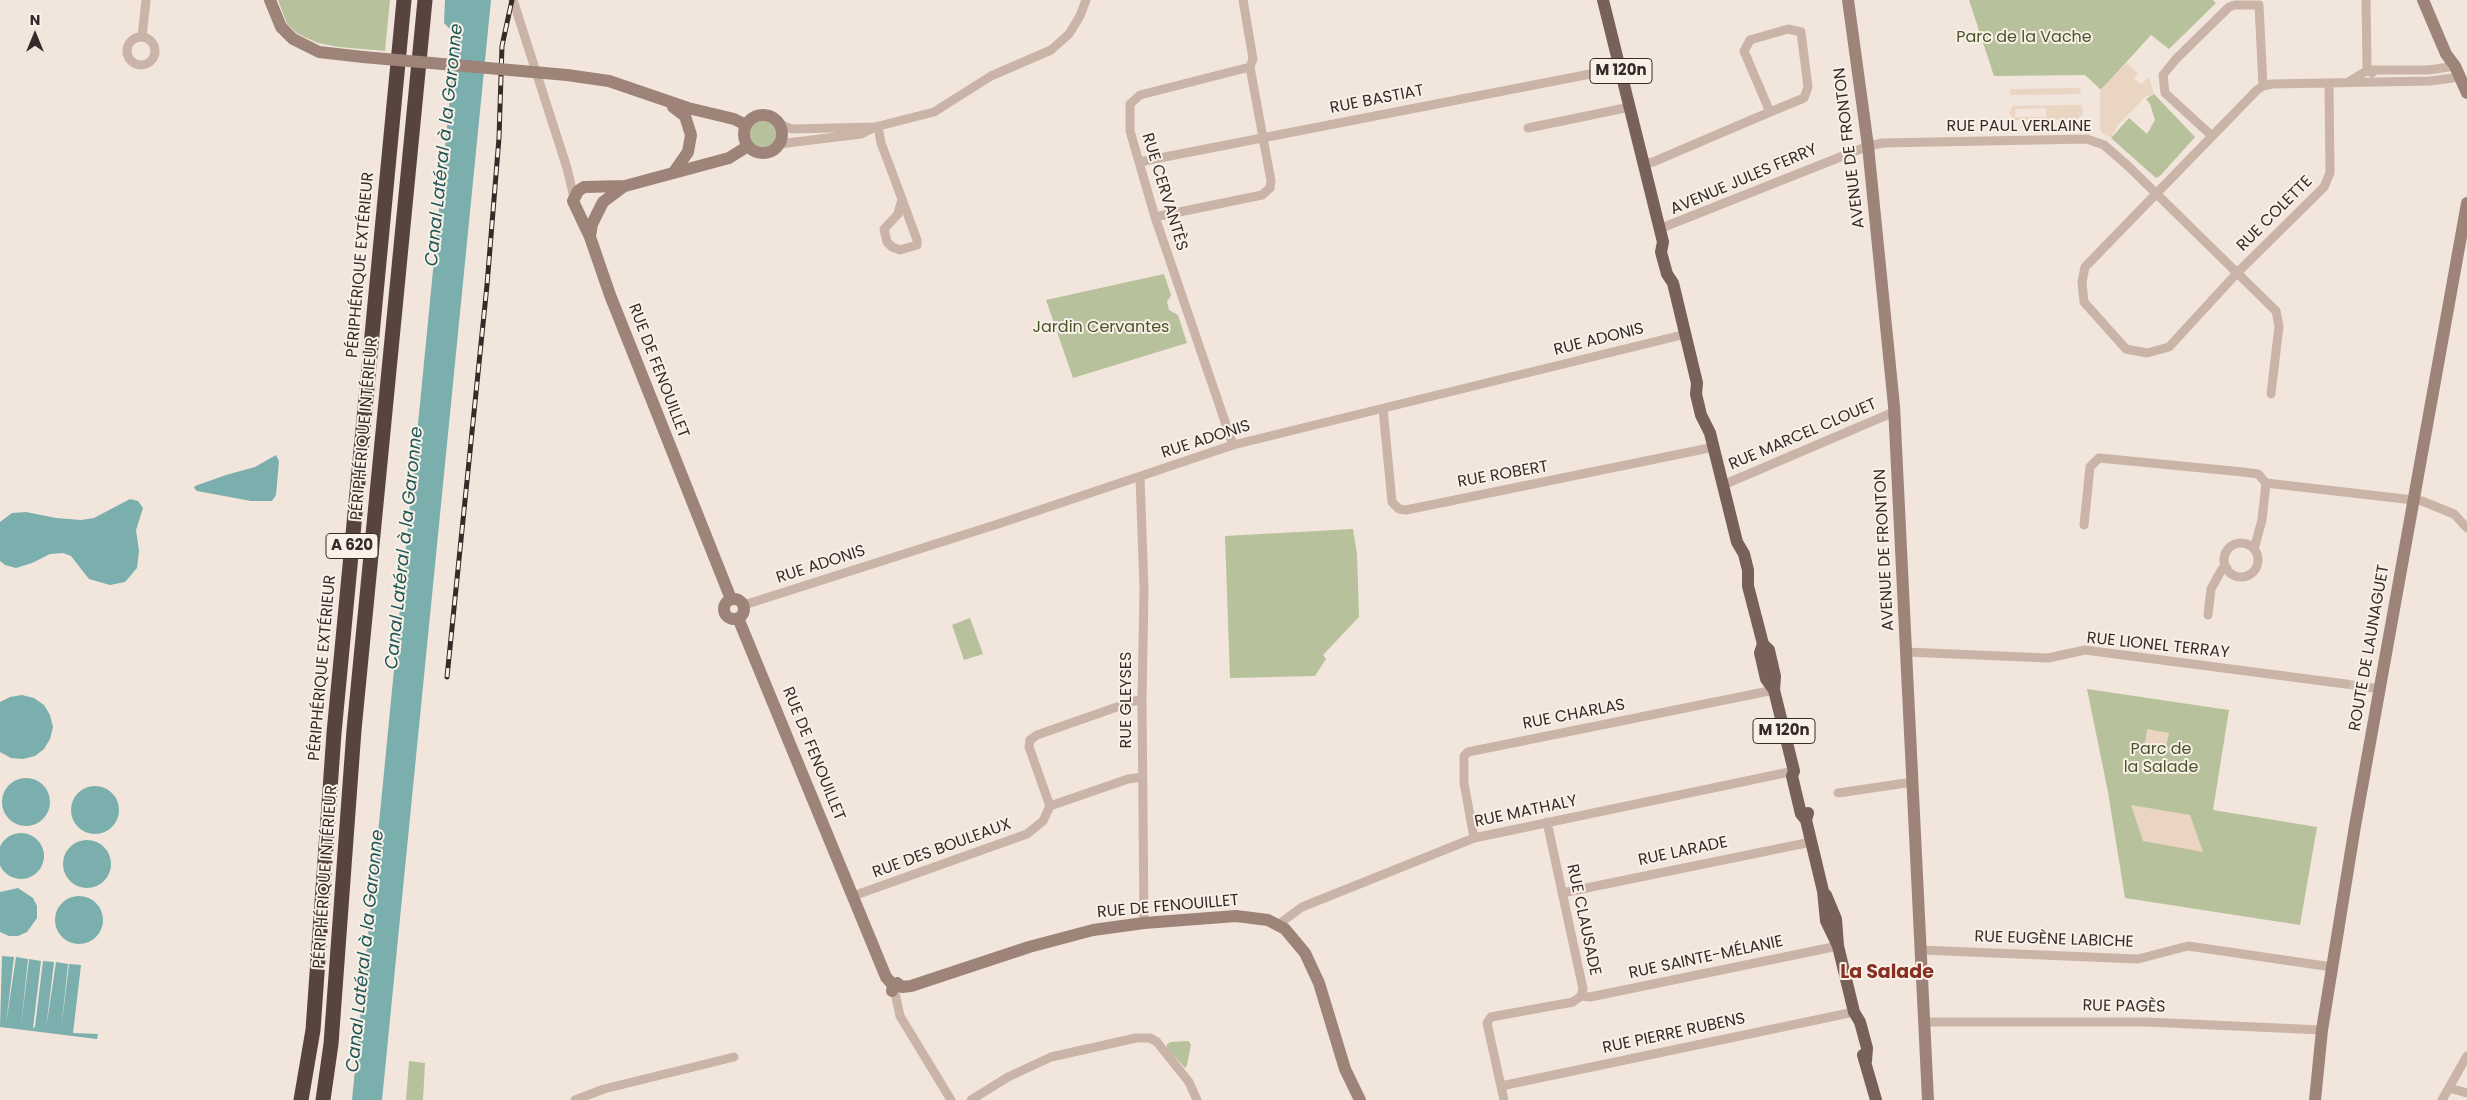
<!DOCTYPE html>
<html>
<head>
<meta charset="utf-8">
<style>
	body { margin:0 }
	#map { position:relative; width:2467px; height:1100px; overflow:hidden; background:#f2e5db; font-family:Poppins,sans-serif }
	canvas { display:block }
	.north { position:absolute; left:10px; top:10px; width:50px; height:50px; -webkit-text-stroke:4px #f9f0e8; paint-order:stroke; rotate:0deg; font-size:14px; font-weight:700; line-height:20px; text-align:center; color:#362b28 }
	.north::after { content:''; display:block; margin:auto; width:18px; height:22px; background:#362b28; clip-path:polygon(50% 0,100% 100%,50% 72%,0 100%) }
</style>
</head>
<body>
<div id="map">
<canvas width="2467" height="1100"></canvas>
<div class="north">N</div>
</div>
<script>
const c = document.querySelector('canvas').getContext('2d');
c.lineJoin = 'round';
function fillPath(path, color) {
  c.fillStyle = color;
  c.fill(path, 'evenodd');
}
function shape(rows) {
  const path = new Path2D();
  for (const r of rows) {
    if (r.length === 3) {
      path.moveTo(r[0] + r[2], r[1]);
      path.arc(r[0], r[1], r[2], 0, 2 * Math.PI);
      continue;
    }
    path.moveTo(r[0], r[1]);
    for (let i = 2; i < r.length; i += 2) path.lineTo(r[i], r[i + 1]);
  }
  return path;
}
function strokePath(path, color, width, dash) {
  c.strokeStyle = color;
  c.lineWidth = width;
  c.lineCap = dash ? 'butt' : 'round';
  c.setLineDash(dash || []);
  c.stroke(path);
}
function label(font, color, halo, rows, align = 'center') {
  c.font = font + ' Poppins,sans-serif';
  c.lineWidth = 4;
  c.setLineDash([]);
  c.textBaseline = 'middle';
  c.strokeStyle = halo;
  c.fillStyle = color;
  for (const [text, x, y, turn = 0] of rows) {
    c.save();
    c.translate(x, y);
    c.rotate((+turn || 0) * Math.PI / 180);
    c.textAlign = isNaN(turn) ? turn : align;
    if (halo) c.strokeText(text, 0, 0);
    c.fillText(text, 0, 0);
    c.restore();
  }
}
fillPath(shape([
	[278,0,390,0,385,51,339,47,318,43,298,34,287,24],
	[1969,0,2213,0,2216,3,2169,49,2151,35,2101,90,2085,75,1994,76],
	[2154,94,2195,137,2160,176,2156,178,2111,138,2129,118,2147,134,2155,120,2150,104,2146,99],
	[763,134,13],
	[1164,274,1171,295,1167,302,1169,310,1178,315,1187,343,1073,378,1046,300],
	[1353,529,1357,554,1359,617,1323,655,1326,659,1315,676,1230,678,1225,536],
	[970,618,983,654,964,660,952,625],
	[2087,689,2229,710,2213,810,2317,827,2300,925,2125,898,2108,792],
	[1188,1041,1191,1044,1187,1065,1185,1068,1167,1048,1167,1044,1171,1042],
	[409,1061,425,1063,423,1100,406,1100]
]), '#b7c19b');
fillPath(shape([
	[2127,63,2138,74,2134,78,2141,85,2149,77,2154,94,2145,97,2118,125,2111,138,2102,133,2100,127,2100,90],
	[2080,88,2081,92,2078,94,2011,95,2009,92,2011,89],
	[2065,105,2080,105,2083,110,2082,116,2077,119,2015,120,2009,113,2013,106],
	[2046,108,2046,117,2015,117,2015,109],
	[2147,729,2169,733,2166,747,2145,744],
	[2131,805,2190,815,2203,852,2143,841]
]), '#ead5c2');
fillPath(shape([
	[445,0,491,0,382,1100,352,1100,456,35,444,23],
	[276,455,279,461,276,495,272,501,251,501,197,491,194,488,195,486,226,475,255,467],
	[130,499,138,501,143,508,136,530,139,551,137,568,125,582,110,585,89,579,71,556,63,553,50,554,32,563,16,568,5,565,0,561,0,522,12,513,26,512,56,518,81,520,94,518],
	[22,695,34,698,44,705,50,715,53,727,50,739,44,749,35,756,23,759,11,758,0,752,0,702,10,697],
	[26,802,24],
	[95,810,24],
	[21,856,23],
	[87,864,24],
	[18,888,33,898,37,906,37,918,27,932,18,936,9,936,0,932,0,892],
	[79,920,24],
	[2,956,14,957,6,1024,16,957,28,959,21,1026,29,959,41,961,33,1028,35,1027,43,961,54,962,46,1029,56,962,68,964,61,1031,69,964,81,965,73,1033,98,1034,97,1039,0,1027]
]), '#7aafad');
strokePath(shape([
	[2346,684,2361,686]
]), '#ccc0b7', 9, [9, 4.5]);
strokePath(shape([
	[513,0,567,168,574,198],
	[1243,0,1253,59,1250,67],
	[2366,0,2367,66,2368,70,2372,73],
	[141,51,14],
	[142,37,146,0],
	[2350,81,2368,70,2429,70,2455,66],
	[2329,83,2330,173,2324,187,2237,273,2169,347,2147,353,2126,349,2084,302,2082,282,2085,267,2257,90,2263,86,2272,84,2430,81,2460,77],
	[779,124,792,129,875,127],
	[878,126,881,143,902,199,917,240,917,245,900,250,892,247,887,242,884,229,898,214,902,199],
	[1528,128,1630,107],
	[2212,136,2165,93,2163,75,2176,59,2229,7,2235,5,2259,5,2263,86],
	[779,144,861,134,875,127,934,112,991,76,1051,50,1069,34,1080,16,1086,0],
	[1139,162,1621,68],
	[1644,164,1653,162,1770,112,1804,98,1808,87,1801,32,1788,29,1750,40,1744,51,1770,112],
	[1155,217,1262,195,1270,188,1271,181,1250,67,1140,95,1130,104,1130,131,1155,217,1233,445],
	[1659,229,1868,146,1883,143,2087,139,2104,145,2127,165,2276,311,2279,326,2271,394],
	[1383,409,1392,502,1399,509,1406,510,1714,447],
	[1140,477,1144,589,1142,700,1144,923],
	[1723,485,1894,412],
	[2084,525,2090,467,2099,458,2243,472,2258,474,2266,483,2422,501,2454,514,2467,528],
	[2241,560,17],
	[2254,549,2262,520,2266,483],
	[744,605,1001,523,1233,445,1686,334],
	[2208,615,2211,589,2222,569,2227,568],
	[1906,652,2048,658,2085,650,2346,684],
	[2361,686,2379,689],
	[1838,793,1913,782],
	[1050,806,1029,747,1030,740,1037,735,1134,701,1142,700],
	[1474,838,1464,783,1464,756,1468,752,1774,690],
	[1562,893,1811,842],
	[853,896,1027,834,1043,821,1050,806,1128,779,1142,777],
	[1279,924,1302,907,1474,838,1794,771],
	[1921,950,2138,959,2188,946,2332,967],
	[895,993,900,1016,951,1100],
	[1581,996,1590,997,1838,946],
	[1924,1022,2147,1022,2322,1030],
	[1501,1086,1854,1012],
	[2449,1088,2467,1093],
	[575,1100,604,1089,734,1057],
	[971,1100,1008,1077,1051,1057,1136,1038,1150,1038,1157,1042,1189,1082,1197,1100],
	[1504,1100,1487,1023,1491,1017,1573,1002,1581,996,1583,989,1547,822],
	[2442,1100,2467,1056]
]), '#cab4a7', 9);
strokePath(shape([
	[270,0,281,27,293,39,319,52,363,57],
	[1848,0,1868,146,1894,406,1928,1100],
	[2423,0,2446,54,2455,66,2467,93],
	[567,75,609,81,688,108,734,119,746,125],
	[673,107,685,116,691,135,688,152,674,172],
	[763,134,19],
	[590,236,592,224,603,202,623,187],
	[731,599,610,295,590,237,573,201,578,191,584,187,625,186,729,158,748,146],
	[734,609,10],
	[738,618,886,977,893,985,892,991],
	[893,985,897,983,902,987,911,986,1029,947,1093,930,1144,923,1236,916,1268,920,1285,929,1305,953,1319,983,1345,1069,1360,1100],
	[2315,1100,2322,1030,2355,826,2467,203]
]), '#9e8379', 12);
strokePath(shape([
	[1603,0,1663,242,1661,252,1667,274,1673,283,1697,383,1696,394,1701,415,1710,433,1737,542,1744,554,1748,570,1748,586,1763,644,1769,650,1775,676,1774,690,1794,771,1792,776,1801,814,1806,820],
	[1763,644,1760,653,1766,679,1774,690],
	[1808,813,1806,820,1823,891,1826,921,1838,946],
	[1826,895,1836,919,1838,946,1854,1012,1860,1022,1867,1048,1866,1061],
	[1863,1055,1876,1100]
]), '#786159', 12);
strokePath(shape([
	[301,1100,313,1030,334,733,404,0],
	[323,1100,331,1044,354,730,425,0]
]), '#57443f', 15);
const rail = shape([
	[447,677,487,285,499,138,502,46,512,0]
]);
strokePath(rail, '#362b28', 5);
strokePath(rail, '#f9f0e8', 3, [9]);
strokePath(shape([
	[363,57,567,75]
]), '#9e8379', 12);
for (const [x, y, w] of [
	[1621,71,62],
	[352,546,52],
	[1784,731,62]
]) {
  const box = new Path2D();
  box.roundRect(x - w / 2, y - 12.5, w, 25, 4);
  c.fillStyle = '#f9f0e8';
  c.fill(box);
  strokePath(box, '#362b28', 1);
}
label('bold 15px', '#362b28', null, [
	["M 120n",1621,71],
	["A 620",352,546],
	["M 120n",1784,731]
]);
label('16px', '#49552b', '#f9f0e8', [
	["Parc de la Vache",2024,38],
	["Jardin Cervantes",1101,328],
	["Parc de",2161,750],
	["la Salade",2161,768]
]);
label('16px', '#362b28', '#f9f0e8', [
	["RUE BASTIAT",1377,100,-11],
	["RUE PAUL VERLAINE",2019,127],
	["AVENUE DE FRONTON",1850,148,-97],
	["AVENUE JULES FERRY",1744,180,-23],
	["RUE CERVANTÈS",1164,192,73],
	["RUE COLETTE",2275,214,-45],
	["PÉRIPHÉRIQUE EXTÉRIEUR",361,265,-85],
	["RUE ADONIS",1599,340,-14],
	["RUE DE FENOUILLET",658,371,69],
	["PÉRIPHÉRIQUE INTÉRIEUR",365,429,-85],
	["RUE MARCEL CLOUET",1803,435,-23],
	["RUE ADONIS",1206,440,-18],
	["RUE ROBERT",1503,475,-10],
	["AVENUE DE FRONTON",1885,550,-93],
	["RUE ADONIS",821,565,-18],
	["RUE LIONEL TERRAY",2158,646,6],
	["ROUTE DE LAUNAGUET",2370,648,-80],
	["PÉRIPHÉRIQUE EXTÉRIEUR",323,668,-85],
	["RUE GLEYSES",1127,700,-90],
	["RUE CHARLAS",1574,715,-11],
	["RUE DE FENOUILLET",813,754,68],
	["RUE MATHALY",1526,812,-12],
	["RUE DES BOULEAUX",942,849,-20],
	["RUE LARADE",1683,852,-12],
	["PÉRIPHÉRIQUE INTÉRIEUR",326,877,-86],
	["RUE DE FENOUILLET",1168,907,-5],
	["RUE CLAUSADE",1583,920,78],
	["RUE EUGÈNE LABICHE",2054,940,2],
	["RUE SAINTE-MÉLANIE",1706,958,-12],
	["RUE PAGÈS",2124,1007,1],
	["RUE PIERRE RUBENS",1674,1034,-12]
]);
label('italic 18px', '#1d5857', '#f9f0e8', [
	["Canal Latéral à la Garonne",445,145,-84],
	["Canal Latéral à la Garonne",405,548,-84],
	["Canal Latéral à la Garonne",366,951,-84]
]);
label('bold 19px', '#853021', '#f9f0e8', [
	["La Salade",1887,973]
]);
</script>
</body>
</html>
